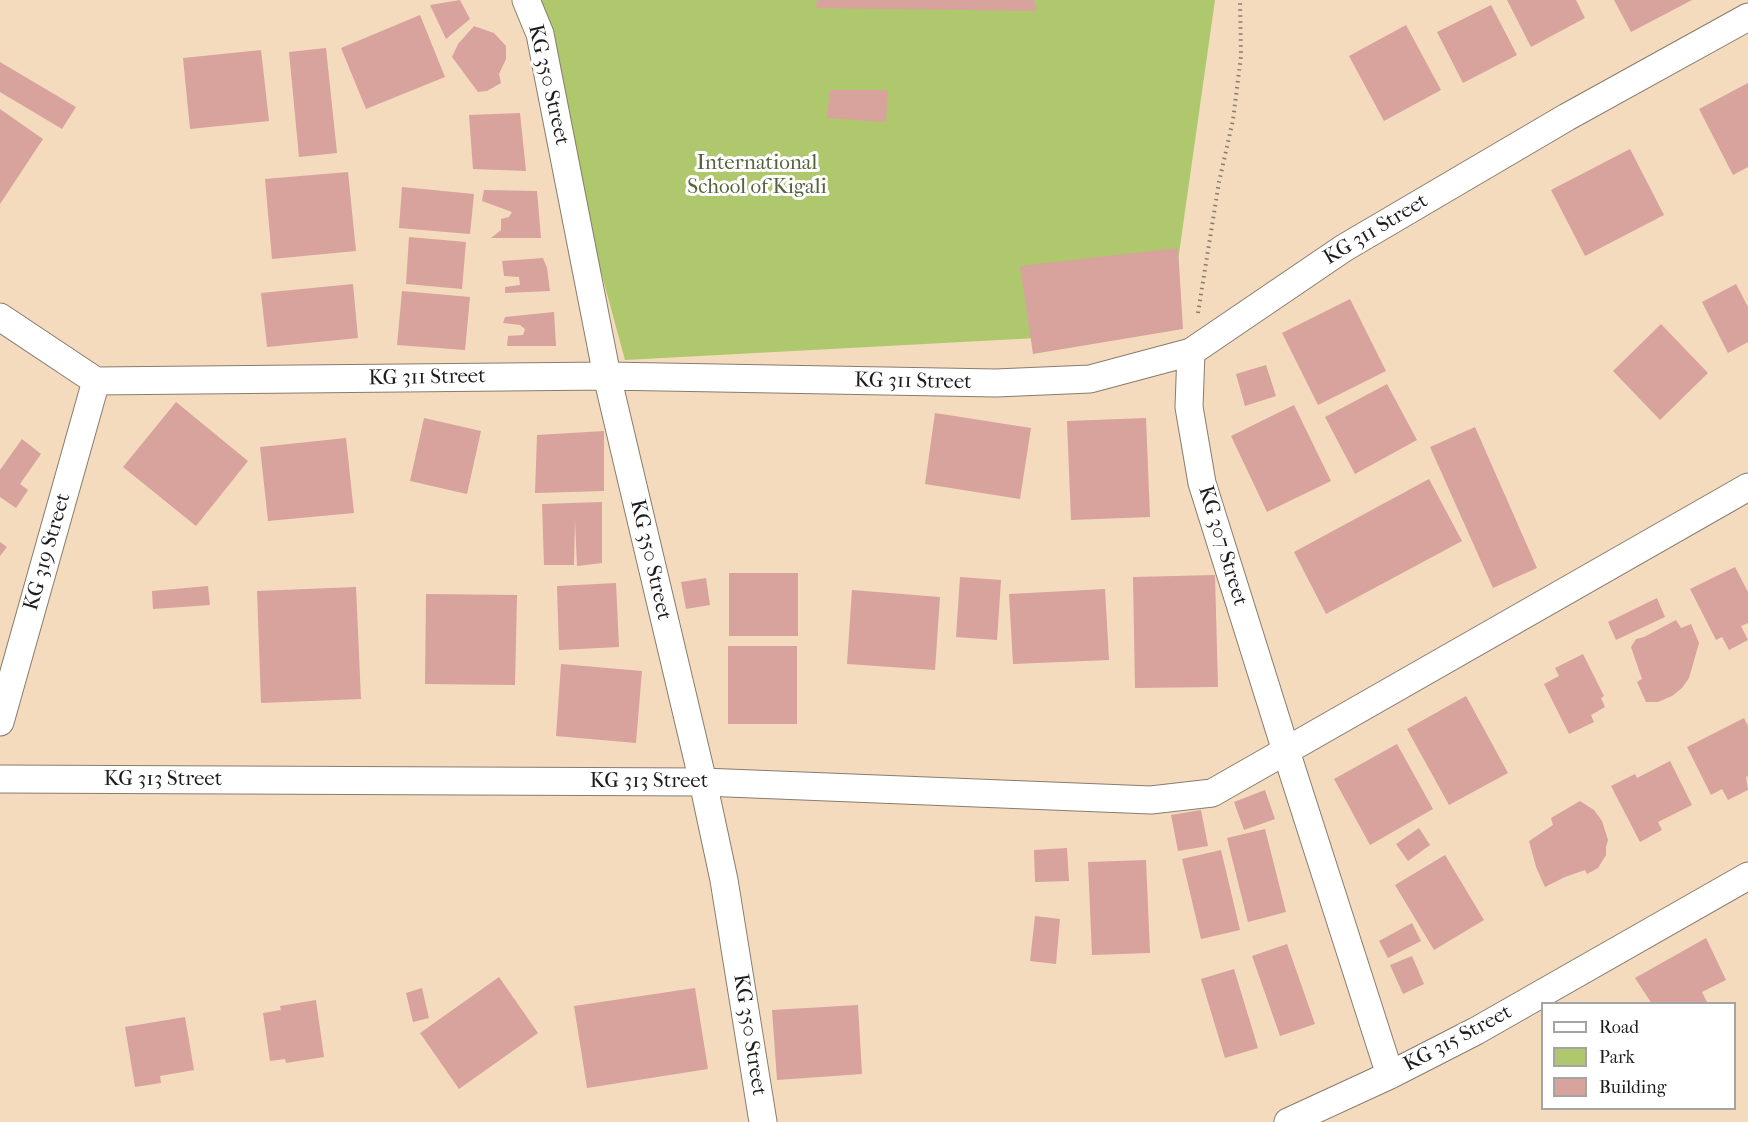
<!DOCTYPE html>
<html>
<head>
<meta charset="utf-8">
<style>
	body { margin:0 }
	#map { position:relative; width:1748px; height:1122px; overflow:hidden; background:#f4dbbe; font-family:"IM FELL French Canon",serif }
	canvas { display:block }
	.legend { position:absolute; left:1541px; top:1002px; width:195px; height:108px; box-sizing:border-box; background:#fff; border:2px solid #a4a4a4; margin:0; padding:8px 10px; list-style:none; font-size:18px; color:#1c1c1c }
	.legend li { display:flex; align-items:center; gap:12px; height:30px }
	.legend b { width:30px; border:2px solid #a4a4a4 }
</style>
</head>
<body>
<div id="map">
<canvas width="1748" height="1122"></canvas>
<ul class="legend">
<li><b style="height:8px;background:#fff"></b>Road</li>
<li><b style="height:16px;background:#afc86d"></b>Park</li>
<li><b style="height:16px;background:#d8a29d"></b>Building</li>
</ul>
</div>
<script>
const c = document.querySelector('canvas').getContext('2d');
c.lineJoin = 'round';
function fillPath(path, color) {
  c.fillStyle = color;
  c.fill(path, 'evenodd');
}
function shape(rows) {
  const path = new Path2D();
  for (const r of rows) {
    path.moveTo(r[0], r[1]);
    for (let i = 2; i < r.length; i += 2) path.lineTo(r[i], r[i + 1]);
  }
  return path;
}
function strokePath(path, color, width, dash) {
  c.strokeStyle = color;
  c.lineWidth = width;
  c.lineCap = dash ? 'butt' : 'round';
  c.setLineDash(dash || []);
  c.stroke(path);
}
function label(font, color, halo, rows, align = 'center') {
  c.font = font + ' "IM FELL French Canon",serif';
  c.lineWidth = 6;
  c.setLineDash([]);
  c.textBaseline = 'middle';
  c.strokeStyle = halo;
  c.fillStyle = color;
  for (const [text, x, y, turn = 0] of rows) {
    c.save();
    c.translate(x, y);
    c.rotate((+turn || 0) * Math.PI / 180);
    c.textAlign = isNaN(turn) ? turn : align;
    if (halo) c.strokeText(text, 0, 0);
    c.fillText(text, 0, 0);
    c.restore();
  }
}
fillPath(shape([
	[527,0,1215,0,1168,331,625,360]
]), '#afc86d');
fillPath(shape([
	[460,0,470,19,446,39,430,5],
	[817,0,1034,0,1037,11,816,8],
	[1507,0,1576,0,1585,18,1531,47],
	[1614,0,1692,0,1631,32],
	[1491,5,1517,55,1463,83,1437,32],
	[420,15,445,77,366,109,341,48],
	[1406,25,1441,90,1384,121,1349,56],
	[474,26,494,33,506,46,506,59,499,74,501,83,487,91,478,92,452,57,458,44],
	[326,48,337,153,299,157,289,52],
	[261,50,269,121,190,129,183,58],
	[0,62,76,107,62,129,0,92],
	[1748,83,1748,167,1733,175,1699,109],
	[830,90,888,90,886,122,827,118],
	[0,109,43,139,0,204],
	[520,113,526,171,473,169,469,115],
	[1630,149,1664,215,1585,256,1551,190],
	[348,172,356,251,272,259,265,179],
	[402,187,474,194,470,234,399,228],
	[484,190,537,191,541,238,491,238,501,230,501,219,509,217,512,212,482,201],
	[409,237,466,242,462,289,406,284],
	[1178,248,1183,329,1033,354,1020,266],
	[543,258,547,268,550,291,505,293,505,287,520,285,519,277,504,276,502,261],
	[353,284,358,338,267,347,261,293],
	[1736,284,1748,307,1748,342,1728,353,1702,302],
	[402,291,470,297,465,350,397,345],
	[1350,299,1386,371,1318,405,1282,333],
	[554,312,556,346,507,346,508,336,523,335,525,329,520,325,503,323,505,317],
	[1661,324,1708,373,1660,420,1613,371],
	[1266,365,1276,396,1245,406,1236,374],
	[1387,384,1417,440,1355,474,1325,417],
	[176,402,248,461,196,526,123,467],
	[1294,405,1331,481,1267,512,1231,436],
	[935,413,1031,428,1020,499,925,484],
	[424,418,481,431,467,494,410,481],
	[1146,418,1150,517,1071,520,1067,421],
	[1475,427,1537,568,1493,588,1430,447],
	[604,431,604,491,535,493,537,435],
	[346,438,354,513,268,521,260,447],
	[22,439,41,454,20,484,28,490,16,508,0,497,0,470],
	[1429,479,1462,541,1326,614,1294,552],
	[602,502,602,563,577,566,575,520,574,565,544,565,542,504],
	[0,542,7,547,0,556],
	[1735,567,1748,592,1748,623,1741,626,1748,640,1729,650,1722,637,1716,640,1690,589],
	[729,573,798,573,798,636,729,636],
	[1215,575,1218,687,1135,688,1133,577],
	[960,577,1001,580,997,640,956,637],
	[706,578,710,605,686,609,681,582],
	[616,583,619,647,559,650,557,586],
	[208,586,210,605,153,609,152,591],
	[356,587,361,699,261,703,257,591],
	[1105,589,1109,660,1013,664,1009,594],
	[852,590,940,597,935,670,847,664],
	[426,594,517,595,515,685,425,684],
	[1657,598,1665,617,1616,640,1608,622],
	[1676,620,1681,628,1691,624,1699,643,1689,678,1682,688,1672,696,1658,702,1646,702,1637,682,1642,679,1631,647,1636,639,1644,637],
	[728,646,797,646,797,724,728,724],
	[1583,654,1604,696,1601,698,1605,707,1591,715,1594,722,1569,734,1544,684,1559,676,1555,668],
	[561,664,642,671,636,743,556,736],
	[1466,696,1508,773,1449,805,1407,729],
	[1744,718,1748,726,1748,776,1746,777,1748,790,1728,800,1722,789,1711,795,1687,747],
	[1397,744,1433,809,1370,845,1334,779],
	[1670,761,1692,805,1658,822,1662,830,1640,842,1611,786,1635,774,1637,778],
	[1265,790,1275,819,1244,830,1234,802],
	[1580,801,1594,810,1602,821,1608,840,1606,847,1606,855,1598,868,1587,874,1585,870,1565,877,1545,887,1536,867,1529,841,1553,825,1551,818],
	[1201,810,1208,846,1178,851,1171,815],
	[1419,828,1430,845,1408,861,1396,844],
	[1265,829,1286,912,1248,922,1227,838],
	[1067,848,1069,881,1035,882,1034,850],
	[1221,850,1240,930,1201,939,1182,859],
	[1445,855,1484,920,1434,950,1395,885],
	[1146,860,1150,953,1092,955,1088,862],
	[1035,916,1060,919,1056,964,1030,961],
	[1412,923,1421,941,1388,958,1379,941],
	[1706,938,1726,980,1702,992,1708,1004,1652,1004,1635,978],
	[1287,944,1315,1024,1280,1036,1252,956],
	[1412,956,1424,984,1403,994,1390,965],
	[1234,969,1258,1048,1225,1058,1201,979],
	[499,977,538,1033,459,1089,420,1033],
	[422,988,429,1018,413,1022,406,993],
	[695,988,708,1069,587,1088,574,1006],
	[316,1000,324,1057,286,1063,285,1059,270,1061,263,1013,281,1010,280,1006],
	[858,1005,862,1074,777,1080,772,1010],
	[185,1017,194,1070,160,1076,161,1083,135,1087,125,1027]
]), '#d8a29d');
const street = shape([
	[526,0,540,34,607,376,703,782,724,880,763,1122],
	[0,317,96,381,607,376,996,383,1090,379,1191,352,1344,248,1567,117,1748,17],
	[1191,352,1189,407,1202,483,1286,751,1390,1075],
	[0,722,96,381],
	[0,779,703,782,1151,800,1212,793,1748,487],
	[1288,1122,1390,1075,1476,1031,1748,876]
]);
strokePath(street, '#887c6d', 29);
strokePath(shape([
	[1198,313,1219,182,1233,120,1241,56,1240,0]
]), '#887c6d', 4, [1.5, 4.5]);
strokePath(street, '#fff', 27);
label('21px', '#1c1c1c', '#fff', [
	["KG 350 Street",548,85,77],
	["KG 311 Street",1376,230,-31],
	["KG 311 Street",427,378,-1],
	["KG 311 Street",913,382,1],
	["KG 307 Street",1222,546,73],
	["KG 319 Street",48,552,-74],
	["KG 350 Street",650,560,77],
	["KG 313 Street",163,780],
	["KG 313 Street",649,782],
	["KG 350 Street",749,1035,81],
	["KG 315 Street",1458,1039,-28]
]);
label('21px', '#57613c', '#fff', [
	["International",757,164],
	["School of Kigali",757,188]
]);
</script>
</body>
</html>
